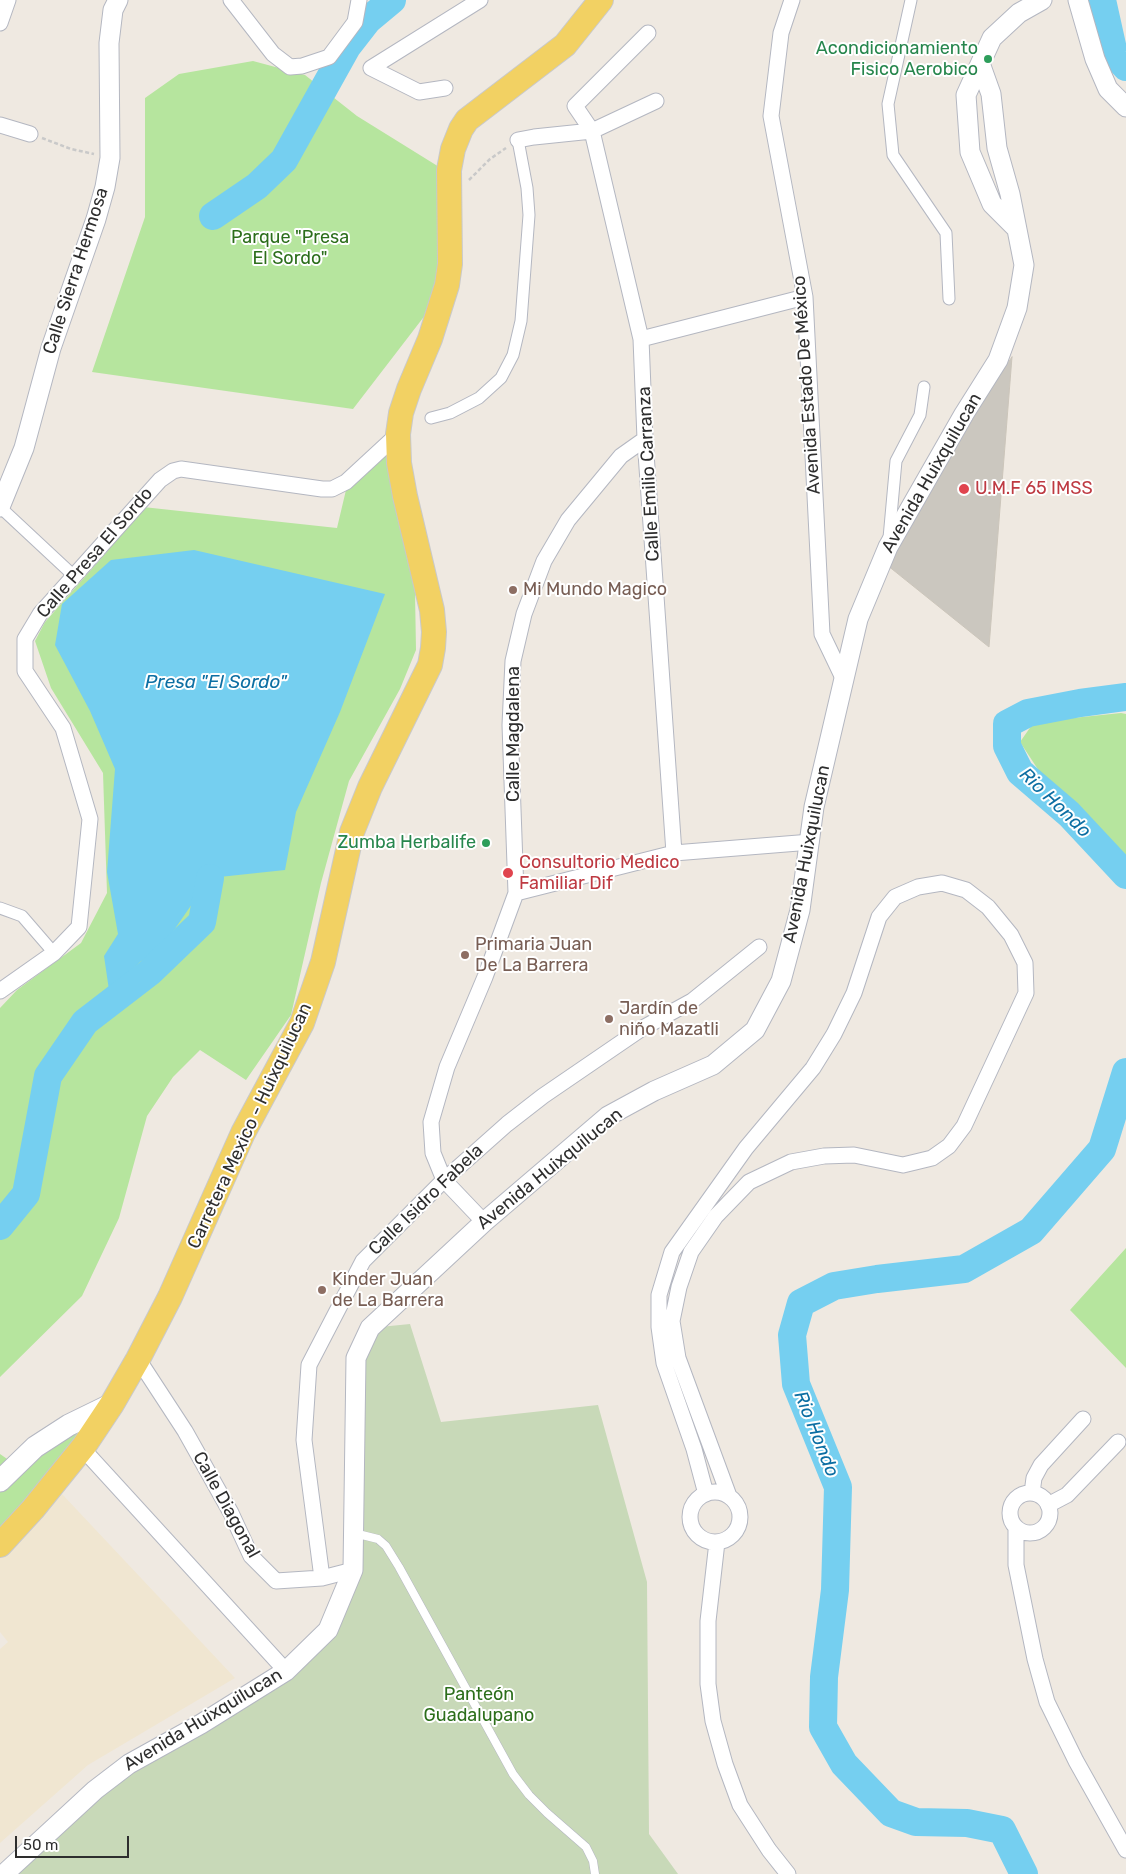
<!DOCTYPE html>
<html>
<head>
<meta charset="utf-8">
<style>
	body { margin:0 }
	#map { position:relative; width:1126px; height:1874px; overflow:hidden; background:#efe9e1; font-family:Rubik,sans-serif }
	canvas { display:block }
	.scale { position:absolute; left:15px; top:1836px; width:114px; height:22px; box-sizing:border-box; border:2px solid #2e2e2e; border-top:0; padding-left:6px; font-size:15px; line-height:18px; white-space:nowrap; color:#2e2e2e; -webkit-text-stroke:4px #fff; paint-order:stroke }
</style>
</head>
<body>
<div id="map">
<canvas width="1126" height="1874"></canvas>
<div class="scale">50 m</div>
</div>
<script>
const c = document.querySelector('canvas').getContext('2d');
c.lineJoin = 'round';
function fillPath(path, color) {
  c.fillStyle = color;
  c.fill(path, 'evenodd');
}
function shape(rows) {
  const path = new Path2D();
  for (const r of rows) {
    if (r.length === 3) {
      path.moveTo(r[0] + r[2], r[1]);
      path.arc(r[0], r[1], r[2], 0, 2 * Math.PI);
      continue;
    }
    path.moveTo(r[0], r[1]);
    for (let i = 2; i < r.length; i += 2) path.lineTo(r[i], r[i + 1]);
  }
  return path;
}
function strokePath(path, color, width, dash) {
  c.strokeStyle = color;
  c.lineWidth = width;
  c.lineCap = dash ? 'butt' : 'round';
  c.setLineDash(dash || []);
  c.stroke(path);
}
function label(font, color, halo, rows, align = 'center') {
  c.font = font + ' Rubik,sans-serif';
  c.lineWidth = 4;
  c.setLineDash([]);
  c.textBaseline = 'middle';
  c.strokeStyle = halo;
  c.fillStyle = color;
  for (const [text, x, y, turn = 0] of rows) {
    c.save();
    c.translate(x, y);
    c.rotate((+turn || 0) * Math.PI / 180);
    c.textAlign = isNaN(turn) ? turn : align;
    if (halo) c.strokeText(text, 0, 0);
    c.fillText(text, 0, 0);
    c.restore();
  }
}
fillPath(shape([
	[62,1494,235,1678,88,1765,0,1843,0,1649,8,1642,0,1632,0,1555]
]), '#f0e6d1');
fillPath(shape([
	[253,61,305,75,357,116,444,170,436,301,353,409,92,372,145,217,145,98,179,74],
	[387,454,397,512,415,592,416,650,400,689,349,781,321,883,291,1015,246,1080,200,1050,173,1077,147,1116,119,1218,82,1296,0,1377,0,1008,17,990,81,943,107,893,103,773,51,688,35,641,45,622,105,554,143,507,337,528,346,490],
	[1121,713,1126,714,1126,856,1041,774,1020,742,1034,722],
	[1126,1248,1126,1368,1070,1310],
	[88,1424,0,1534,0,1454,23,1470,40,1451]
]), '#b6e59e');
fillPath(shape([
	[410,1324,441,1422,598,1405,647,1582,649,1834,678,1874,4,1874,95,1790,201,1724,328,1630,353,1570,356,1358,370,1328]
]), '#c8d9b8');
fillPath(shape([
	[194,550,385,594,340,712,296,812,285,870,210,878,163,946,140,962,109,990,104,956,118,934,107,872,115,769,90,711,55,645,62,604,111,560]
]), '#75cff0');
strokePath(shape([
	[1102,0,1114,54,1126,67],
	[213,216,257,186,284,160,347,47,368,20,392,0],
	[1126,697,1080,703,1028,713,1007,724,1007,746,1020,772,1069,814,1126,875],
	[0,1226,26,1194,48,1076,85,1022,150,972,202,922,210,878],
	[1024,1874,1002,1830,967,1823,916,1822,891,1813,844,1764,823,1727,824,1677,835,1590,838,1487,796,1384,792,1335,801,1303,834,1286,877,1279,964,1269,1031,1231,1102,1149,1126,1072]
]), '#75cff0', 28);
const building = shape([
	[1012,357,989,647,882,561,970,417,1012,357]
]);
fillPath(building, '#cbc7bf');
strokePath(building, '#cbc5ba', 1);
const service = shape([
	[354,1533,378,1539,386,1546,399,1567,513,1774,529,1795,547,1813,586,1847,593,1861,595,1874]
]);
const pedestrian = shape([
	[911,0,888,104,893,155,946,233,949,299],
	[431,418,450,413,479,398,501,378,513,355,521,321,529,215,527,188,518,140],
	[0,507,74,576],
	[889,538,896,461,920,415,924,387],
	[0,908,22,916,54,953]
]);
const minor = shape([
	[231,0,273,54,290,67,302,66,329,57,355,22,359,0],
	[792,0,781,33,771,116,805,297,822,634,844,680],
	[0,23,8,0],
	[648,33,575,106,592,131,641,339,645,439,674,853],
	[371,68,480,0],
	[371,68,419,92,445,88],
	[0,125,30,134],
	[518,140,534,137,592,131,656,101],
	[641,339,805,297],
	[516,893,674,853,811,842],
	[0,991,54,953,79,927,90,819,63,728,25,671,25,639,40,614,160,480,173,471,181,469,322,489,332,489,346,482,398,434],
	[484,1222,444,1180,433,1153,431,1122,447,1067,485,977,516,893,510,725,513,661,524,614,544,561,568,520,621,456,645,439],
	[138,1359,185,1431,231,1513,251,1556,276,1581,322,1578,353,1570],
	[82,1448,286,1671],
	[715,1517,25],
	[1032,1493,1034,1478,1041,1465,1083,1419],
	[1030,1513,20],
	[706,1494,694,1449,664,1363,659,1327,659,1295,672,1252,746,1148,813,1068,834,1034,854,993,879,917,895,897,918,887,942,883,966,890,988,907,1011,935,1025,963,1026,993,964,1126,949,1146,932,1158,903,1165,854,1155,824,1156,791,1162,749,1182,716,1216,691,1252,679,1287,672,1321,678,1358,729,1496],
	[1048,1505,1067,1495,1118,1442],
	[1016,1527,1016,1565,1035,1659,1047,1702,1076,1761,1126,1850],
	[717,1542,708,1621,708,1684,713,1721,725,1764,740,1805,769,1850,788,1874],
	[322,1578,304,1440,309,1365,363,1261,444,1180,507,1124,543,1096,641,1029,692,1001,759,947]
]);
const tertiary = shape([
	[1078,0,1095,59,1108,89,1126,107],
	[1016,228,992,204,970,152,966,95,992,38,1019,13,1042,0],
	[0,507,24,448,51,348,96,219,105,187,110,158,109,43,113,10,118,0],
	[4,1874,95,1790,129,1764,201,1724,286,1671,328,1630,353,1570,356,1358,370,1328,484,1222,608,1116,654,1091,713,1065,755,1030,781,981,800,910,814,807,858,619,888,547,964,414,998,360,1017,308,1024,265,1010,194,997,148,991,94,981,66]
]);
const secondary = shape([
	[0,1481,35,1447,69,1425,112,1404]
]);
const primary = shape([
	[0,1545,33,1509,84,1446,112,1404,138,1359,170,1297,243,1133,302,1023,323,962,352,832,370,787,430,665,433,648,434,632,432,610,405,496,399,463,398,434,401,413,409,389,430,339,447,285,450,264,449,170,453,149,461,129,467,120,565,45,601,0]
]);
strokePath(service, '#b4b7c1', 9);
strokePath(pedestrian, '#b4b7c1', 13);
strokePath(minor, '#b4b7c1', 17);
strokePath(tertiary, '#b4b7c1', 21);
strokePath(secondary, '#b4b7c1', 23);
strokePath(primary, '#c9c9c9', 26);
strokePath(shape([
	[42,138,71,149,94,154],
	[469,180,490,159,506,148]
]), '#c9c9c9', 2.5, [4, 2.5]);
strokePath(service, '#fff', 8);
strokePath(pedestrian, '#fff', 11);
strokePath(minor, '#fff', 15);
strokePath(tertiary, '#fff', 19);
strokePath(secondary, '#fff', 21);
strokePath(primary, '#f2d163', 24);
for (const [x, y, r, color] of [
	[988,59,5,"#2e9e5b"],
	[964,489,6,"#e0444e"],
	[513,590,5,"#8d6e63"],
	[486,843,5,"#2e9e5b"],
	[508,873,6,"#e0444e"],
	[465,955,5,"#8d6e63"],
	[609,1019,5,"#8d6e63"],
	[322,1290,5,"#8d6e63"]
]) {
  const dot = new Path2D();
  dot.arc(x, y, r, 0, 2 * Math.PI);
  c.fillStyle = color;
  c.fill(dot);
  strokePath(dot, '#fff', 2);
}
label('18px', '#27864d', '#fff', [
	["Acondicionamiento",978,49],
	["Fisico Aerobico",978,70],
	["Zumba Herbalife",476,843]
], 'right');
label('18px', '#2c6e1b', '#fff', [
	["Parque \"Presa",290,238],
	["El Sordo\"",290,259],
	["Panteón",479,1695],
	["Guadalupano",479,1716]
]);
label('18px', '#2e2e2e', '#fff', [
	["Calle Sierra Hermosa",76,271,-72],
	["Avenida Estado De México",807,385,-94],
	["Avenida Huixquilucan",932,473,-60],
	["Calle Emilio Carranza",649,474,-93],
	["Calle Presa El Sordo",95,553,-49],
	["Calle Magdalena",514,734,-90],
	["Avenida Huixquilucan",807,854,-79],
	["Carretera Mexico - Huixquilucan",250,1126,-65],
	["Avenida Huixquilucan",550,1169,-39],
	["Calle Isidro Fabela",426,1200,-44],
	["Calle Diagonal",226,1505,61],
	["Avenida Huixquilucan",203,1720,-31]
]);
label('18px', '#be3a42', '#fff', [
	["U.M.F 65 IMSS",975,489],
	["Consultorio Medico",519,863],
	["Familiar Dif",519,884]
], 'left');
label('18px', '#785e54', '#fff', [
	["Mi Mundo Magico",523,590],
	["Primaria Juan",475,945],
	["De La Barrera",475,966],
	["Jardín de",619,1009],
	["niño Mazatli",619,1030],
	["Kinder Juan",332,1280],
	["de La Barrera",332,1301]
], 'left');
label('italic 19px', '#0d6fa3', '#fff', [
	["Presa \"El Sordo\"",216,683],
	["Rio Hondo",1055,803,44],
	["Rio Hondo",816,1434,68]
]);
</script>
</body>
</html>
